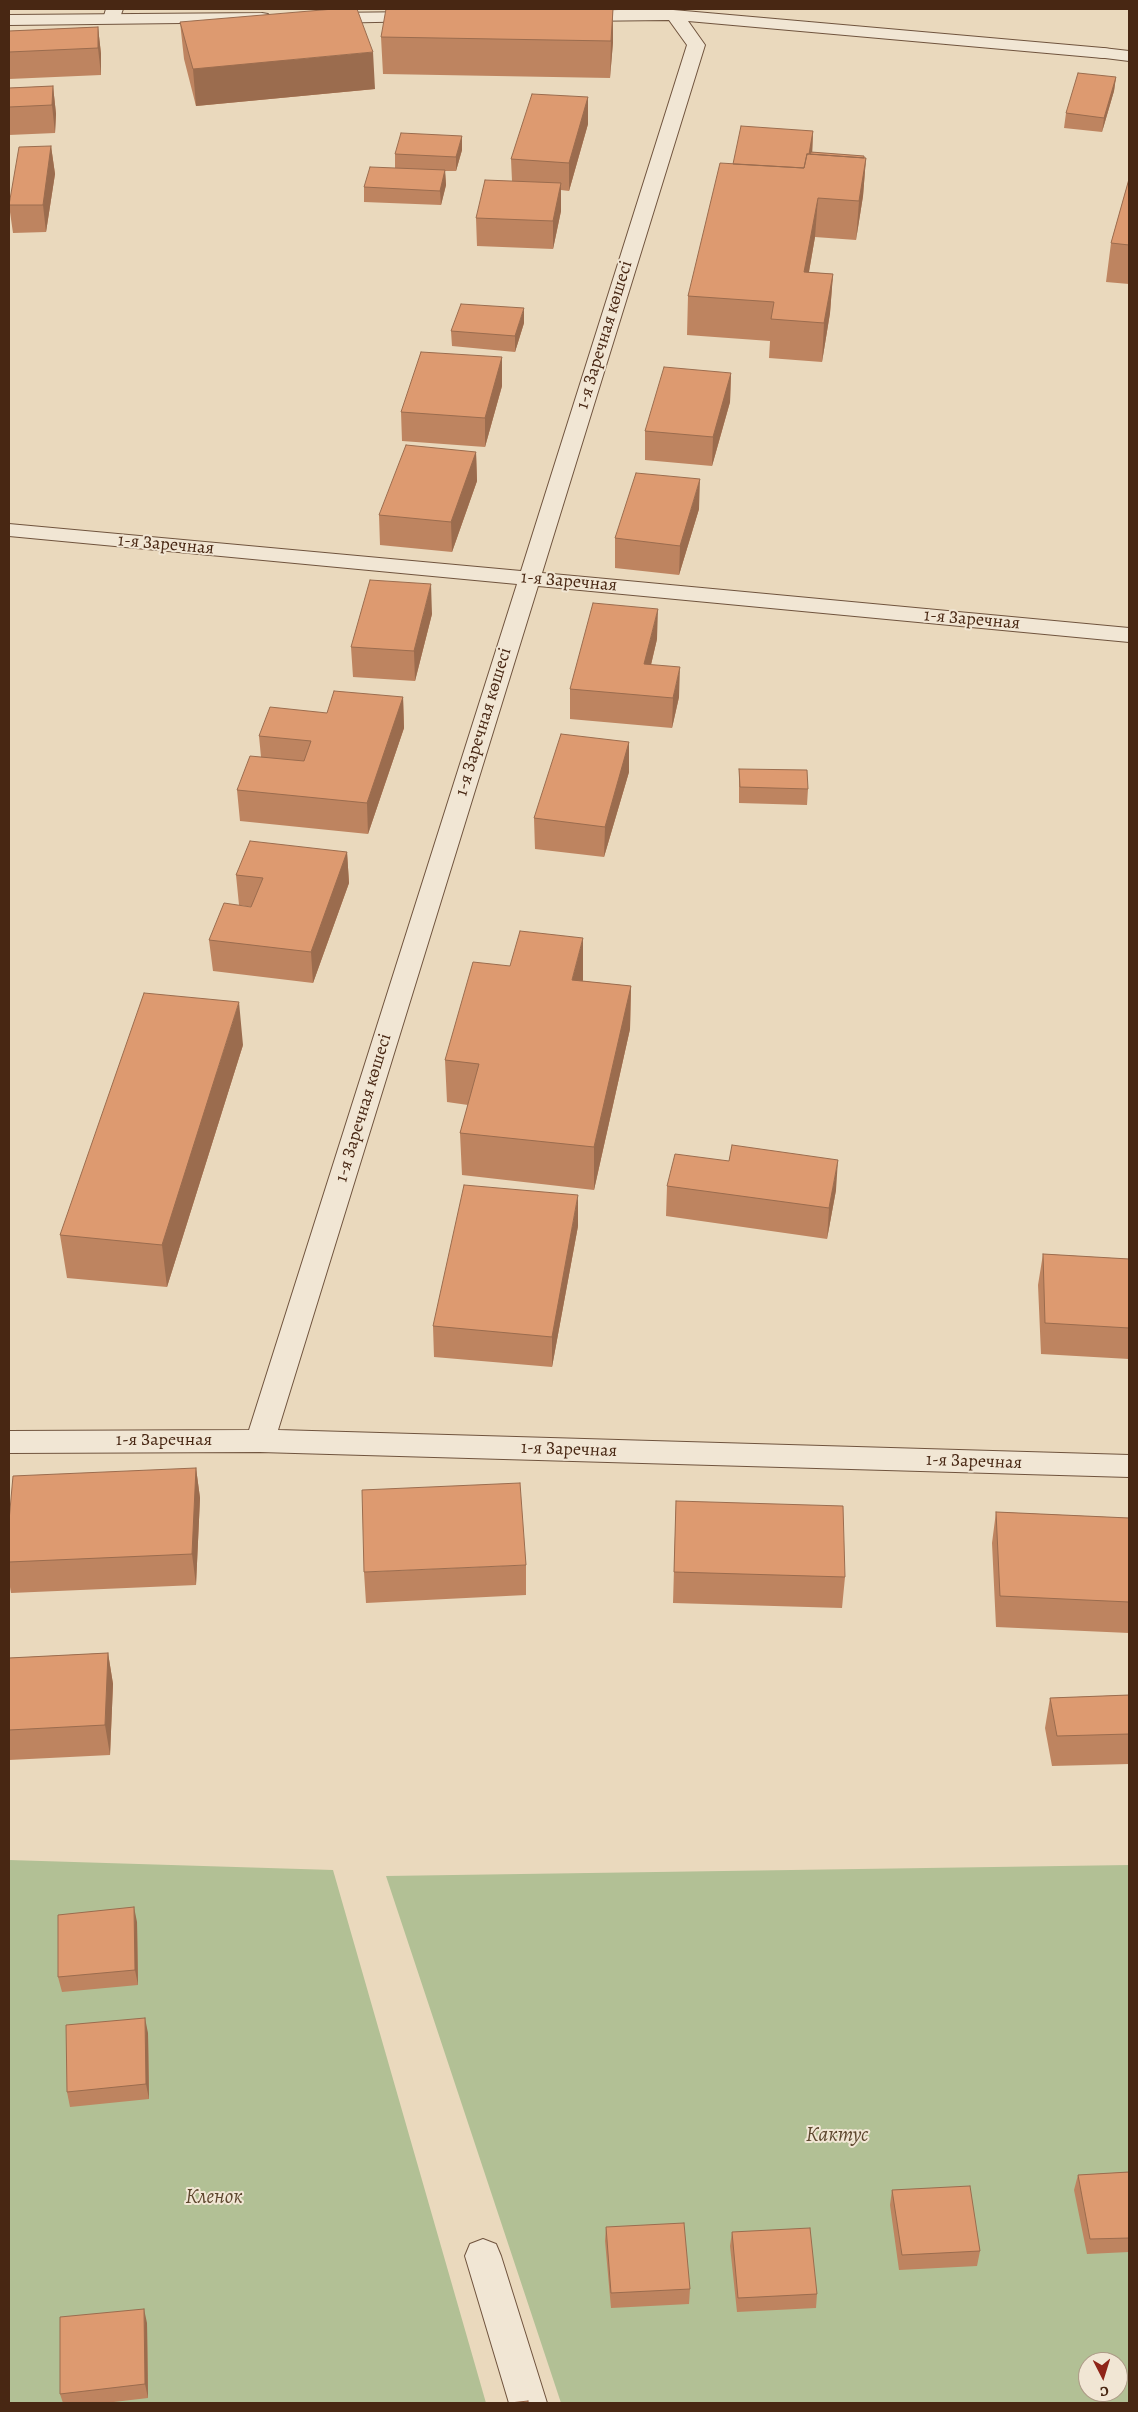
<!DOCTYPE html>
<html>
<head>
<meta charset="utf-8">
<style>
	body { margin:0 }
	#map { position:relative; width:1138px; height:2412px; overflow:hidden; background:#ead9bd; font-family:Alegreya,serif }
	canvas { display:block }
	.frame { position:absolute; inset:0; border:10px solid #482713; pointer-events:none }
	.north { position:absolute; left:1078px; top:2352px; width:50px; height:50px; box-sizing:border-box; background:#f1e6d4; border:1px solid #ad9a87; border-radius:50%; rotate:175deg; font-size:14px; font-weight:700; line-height:20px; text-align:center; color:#482713 }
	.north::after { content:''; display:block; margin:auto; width:18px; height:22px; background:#8f2418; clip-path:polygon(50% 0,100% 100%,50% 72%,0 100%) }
</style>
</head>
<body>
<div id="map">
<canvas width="1138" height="2412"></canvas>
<div class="frame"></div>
<div class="north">С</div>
</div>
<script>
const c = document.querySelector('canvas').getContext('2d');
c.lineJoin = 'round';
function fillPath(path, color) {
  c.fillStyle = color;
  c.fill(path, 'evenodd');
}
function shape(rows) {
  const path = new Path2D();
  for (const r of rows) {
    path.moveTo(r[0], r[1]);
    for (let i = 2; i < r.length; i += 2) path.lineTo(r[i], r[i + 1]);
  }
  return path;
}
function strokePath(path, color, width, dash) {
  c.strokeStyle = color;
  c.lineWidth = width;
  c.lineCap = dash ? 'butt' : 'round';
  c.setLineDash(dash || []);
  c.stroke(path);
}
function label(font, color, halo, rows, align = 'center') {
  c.font = font + ' Alegreya,serif';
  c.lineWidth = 4;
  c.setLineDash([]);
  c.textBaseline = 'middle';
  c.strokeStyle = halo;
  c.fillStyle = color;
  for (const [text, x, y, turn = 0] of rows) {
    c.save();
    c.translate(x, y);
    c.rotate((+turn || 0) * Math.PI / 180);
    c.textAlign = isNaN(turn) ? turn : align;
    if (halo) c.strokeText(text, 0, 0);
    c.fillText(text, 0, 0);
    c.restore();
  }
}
fillPath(shape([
	[9,1860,333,1870,486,2403,9,2403],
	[1129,1865,1129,2403,561,2403,386,1876],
	[1088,2362,1118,2362,1118,2392,1088,2392]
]), '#b2c095');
const service = shape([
	[106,9,123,9,118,23,106,23,103,19,106,9],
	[1103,48,1129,51,1129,61,1097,57,1094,53,1097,49,1103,48]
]);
const minor = shape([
	[662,9,1103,48,1109,49,1112,53,1109,57,1103,58,688,21,705,45,542,573,1129,628,1129,642,538,586,278,1430,1129,1455,1129,1477,260,1452,9,1453,9,1431,249,1430,517,584,9,536,9,524,521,571,687,45,669,20,575,21,569,20,566,16,569,12,575,11,662,9],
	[422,12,428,13,431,17,428,21,323,23,317,22,314,18,317,14,323,13,422,12],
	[262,13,268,14,271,18,268,22,9,25,9,15,262,13],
	[483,2239,496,2244,501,2256,547,2403,509,2403,465,2256,470,2244,483,2239]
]);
strokePath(service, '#70543e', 2);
strokePath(minor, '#70543e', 2);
fillPath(service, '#f1e6d4');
fillPath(minor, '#f1e6d4');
fillPath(shape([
	[613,9,613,42,610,78,383,74,381,37],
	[180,22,375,89,196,106,184,59],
	[98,27,101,54,101,75,9,79,9,31],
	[1116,77,1114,91,1102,132,1064,128,1066,113],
	[53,86,56,114,55,133,9,135,9,88],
	[588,97,588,124,569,191,561,190,561,211,553,249,477,246,476,218,512,181,511,159],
	[813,131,812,152,866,158,863,196,856,240,815,237,809,272,833,274,830,313,822,362,769,358,770,341,687,335,688,296,733,164],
	[462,136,462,150,456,171,445,171,446,185,441,205,364,202,364,187,395,168,395,154],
	[51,146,55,174,46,232,13,233,9,205],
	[1129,179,1129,284,1106,282,1111,243],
	[524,323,515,352,452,346,451,331],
	[502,357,502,386,485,447,402,441,401,412],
	[731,373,730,402,712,466,645,460,645,431],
	[476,452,477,481,452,552,380,545,379,515],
	[699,509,679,575,615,568,615,538],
	[432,614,415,681,353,677,351,647],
	[657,639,651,665,679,697,672,728,570,719,570,689],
	[403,697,404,728,368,834,240,821,237,790,261,757,259,736,327,713],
	[629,742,629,772,604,857,535,849,534,818],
	[739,769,808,789,807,805,739,803],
	[347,852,349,883,313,983,213,971,209,940,252,907,239,905,236,875],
	[583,980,582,981,631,986,630,1029,594,1190,462,1175,460,1133,468,1105,447,1102,445,1060],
	[243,1045,167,1287,67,1278,60,1235],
	[667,1186,836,1190,827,1239,666,1216],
	[578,1226,552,1367,434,1357,433,1326],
	[1043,1254,1129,1259,1129,1359,1041,1354,1038,1285],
	[196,1468,200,1498,196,1585,11,1593,9,1581,9,1521],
	[676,1501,845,1577,842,1608,673,1603],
	[996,1512,1129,1518,1129,1633,996,1627,992,1543],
	[526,1565,526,1595,366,1603,364,1572],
	[108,1653,113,1684,110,1755,9,1760,9,1658],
	[1129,1695,1129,1764,1052,1766,1045,1728,1050,1698],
	[137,1922,138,1985,62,1992,58,1977],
	[148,2033,149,2099,70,2107,67,2092],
	[1129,2172,1129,2252,1087,2254,1074,2190,1078,2175],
	[892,2190,980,2251,977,2266,899,2270,890,2205],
	[606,2227,690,2289,689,2304,611,2308,605,2241],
	[732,2232,817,2294,816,2308,737,2312,730,2246],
	[147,2323,148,2398,105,2403,63,2403,60,2394]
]), '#be8460');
fillPath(shape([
	[613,9,613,42,610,78,611,41],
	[98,27,101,54,101,75,98,48],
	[373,52,375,89,196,106,193,69],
	[1116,77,1114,91,1102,132,1104,118],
	[53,86,56,114,55,133,52,105],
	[588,97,588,124,569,191,569,163],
	[813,131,812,158,804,179],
	[462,136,462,150,456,171,456,157],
	[51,146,55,174,46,232,43,205],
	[866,158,863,196,856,240,859,201],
	[445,170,446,185,441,205,440,191],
	[561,183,561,211,553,249,553,221],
	[818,198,815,237,802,311,804,272],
	[833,274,830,313,822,362,824,323],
	[524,308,524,323,515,352,515,336],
	[502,357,502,386,485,447,485,418],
	[731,373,730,402,712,466,713,437],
	[476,452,477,481,452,552,451,522],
	[700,479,699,509,679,575,680,546],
	[431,584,432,614,415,681,414,651],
	[658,609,657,639,644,694,644,664],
	[680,667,679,697,672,728,673,698],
	[403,697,404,728,368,834,367,803],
	[629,742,629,772,604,857,605,827],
	[347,852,349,883,313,983,311,952],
	[583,938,583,980,572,1023,572,980],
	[631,986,630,1029,594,1190,594,1147],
	[239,1002,243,1045,167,1287,162,1245],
	[838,1160,836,1190,827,1239,829,1208],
	[578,1195,578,1226,552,1367,552,1337],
	[196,1468,200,1498,196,1585,192,1554],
	[108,1653,113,1684,110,1755,105,1725],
	[134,1907,137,1922,138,1985,135,1970],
	[145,2018,148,2033,149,2099,146,2084],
	[144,2309,147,2323,148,2398,145,2384]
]), '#9b6c4e');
const building = shape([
	[334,9,357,9,373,52,193,69,180,22,334,9],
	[386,9,613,9,611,41,381,37,386,9],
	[98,27,98,48,9,52,9,31,98,27],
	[1078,73,1116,77,1104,118,1066,113,1078,73],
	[53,86,52,105,9,107,9,88,53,86],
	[532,94,588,97,569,163,511,159,532,94],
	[741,126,813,131,809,154,807,154,804,168,733,164,741,126],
	[401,133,462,136,456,157,395,154,401,133],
	[51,146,43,205,9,205,19,147,51,146],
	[811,152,864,156,864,158,810,154,811,152],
	[807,154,866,158,859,201,818,198,804,272,833,274,824,323,771,319,774,302,688,296,720,163,804,168,807,154],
	[370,167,445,170,440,191,364,187,370,167],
	[1129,179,1129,245,1111,243,1129,179],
	[485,180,561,183,553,221,476,218,485,180],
	[461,304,524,308,515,336,451,331,461,304],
	[421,352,502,357,485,418,401,412,421,352],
	[664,367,731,373,713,437,645,431,664,367],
	[406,445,476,452,451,522,379,515,406,445],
	[636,473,700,479,680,546,615,538,636,473],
	[370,580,431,584,414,651,351,647,370,580],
	[593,603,658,609,644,664,680,667,673,698,570,689,593,603],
	[334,691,403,697,367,803,237,790,250,756,304,761,311,741,259,736,270,707,327,713,334,691],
	[561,734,629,742,605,827,534,818,561,734],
	[739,769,807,770,808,789,740,787,739,769],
	[250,841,347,852,311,952,209,940,224,903,251,907,263,878,236,875,250,841],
	[520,931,583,938,572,980,631,986,594,1147,460,1133,479,1064,445,1060,473,962,510,966,520,931],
	[144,993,239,1002,162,1245,60,1235,144,993],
	[732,1145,838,1160,829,1208,667,1186,675,1154,729,1161,732,1145],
	[464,1185,578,1195,552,1337,433,1326,464,1185],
	[1043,1254,1129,1259,1129,1328,1045,1323,1043,1254],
	[196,1468,192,1554,9,1562,9,1521,13,1476,196,1468],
	[520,1483,526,1565,364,1572,362,1490,520,1483],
	[676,1501,843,1506,845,1577,674,1572,676,1501],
	[996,1512,1129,1518,1129,1602,1000,1596,996,1512],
	[108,1653,105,1725,9,1730,9,1658,108,1653],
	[1129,1695,1129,1734,1057,1736,1050,1698,1129,1695],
	[134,1907,135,1970,58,1977,58,1915,134,1907],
	[145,2018,146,2084,67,2092,66,2025,145,2018],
	[1129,2172,1129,2238,1090,2239,1078,2175,1129,2172],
	[970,2186,980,2251,902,2255,892,2190,970,2186],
	[684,2223,690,2289,611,2293,606,2227,684,2223],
	[810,2228,817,2294,738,2298,732,2232,810,2228],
	[144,2309,145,2384,60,2394,60,2317,144,2309],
	[528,2401,528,2403,510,2403,528,2401]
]);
fillPath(building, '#dd9a70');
strokePath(building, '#9b6c4e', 1);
label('18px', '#482713', '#f1e6d4', [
	["1-я Заречная көшесі",605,335,-73],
	["1-я Заречная",166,545,5],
	["1-я Заречная",569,582,5],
	["1-я Заречная",972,620,5],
	["1-я Заречная көшесі",484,722,-73],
	["1-я Заречная көшесі",364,1108,-73],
	["1-я Заречная",164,1441],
	["1-я Заречная",569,1450,2],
	["1-я Заречная",974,1462,2]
]);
label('italic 21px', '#5d462d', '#f1e6d4', [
	["Кактус",837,2136],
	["Кленок",214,2198]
]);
</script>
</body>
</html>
